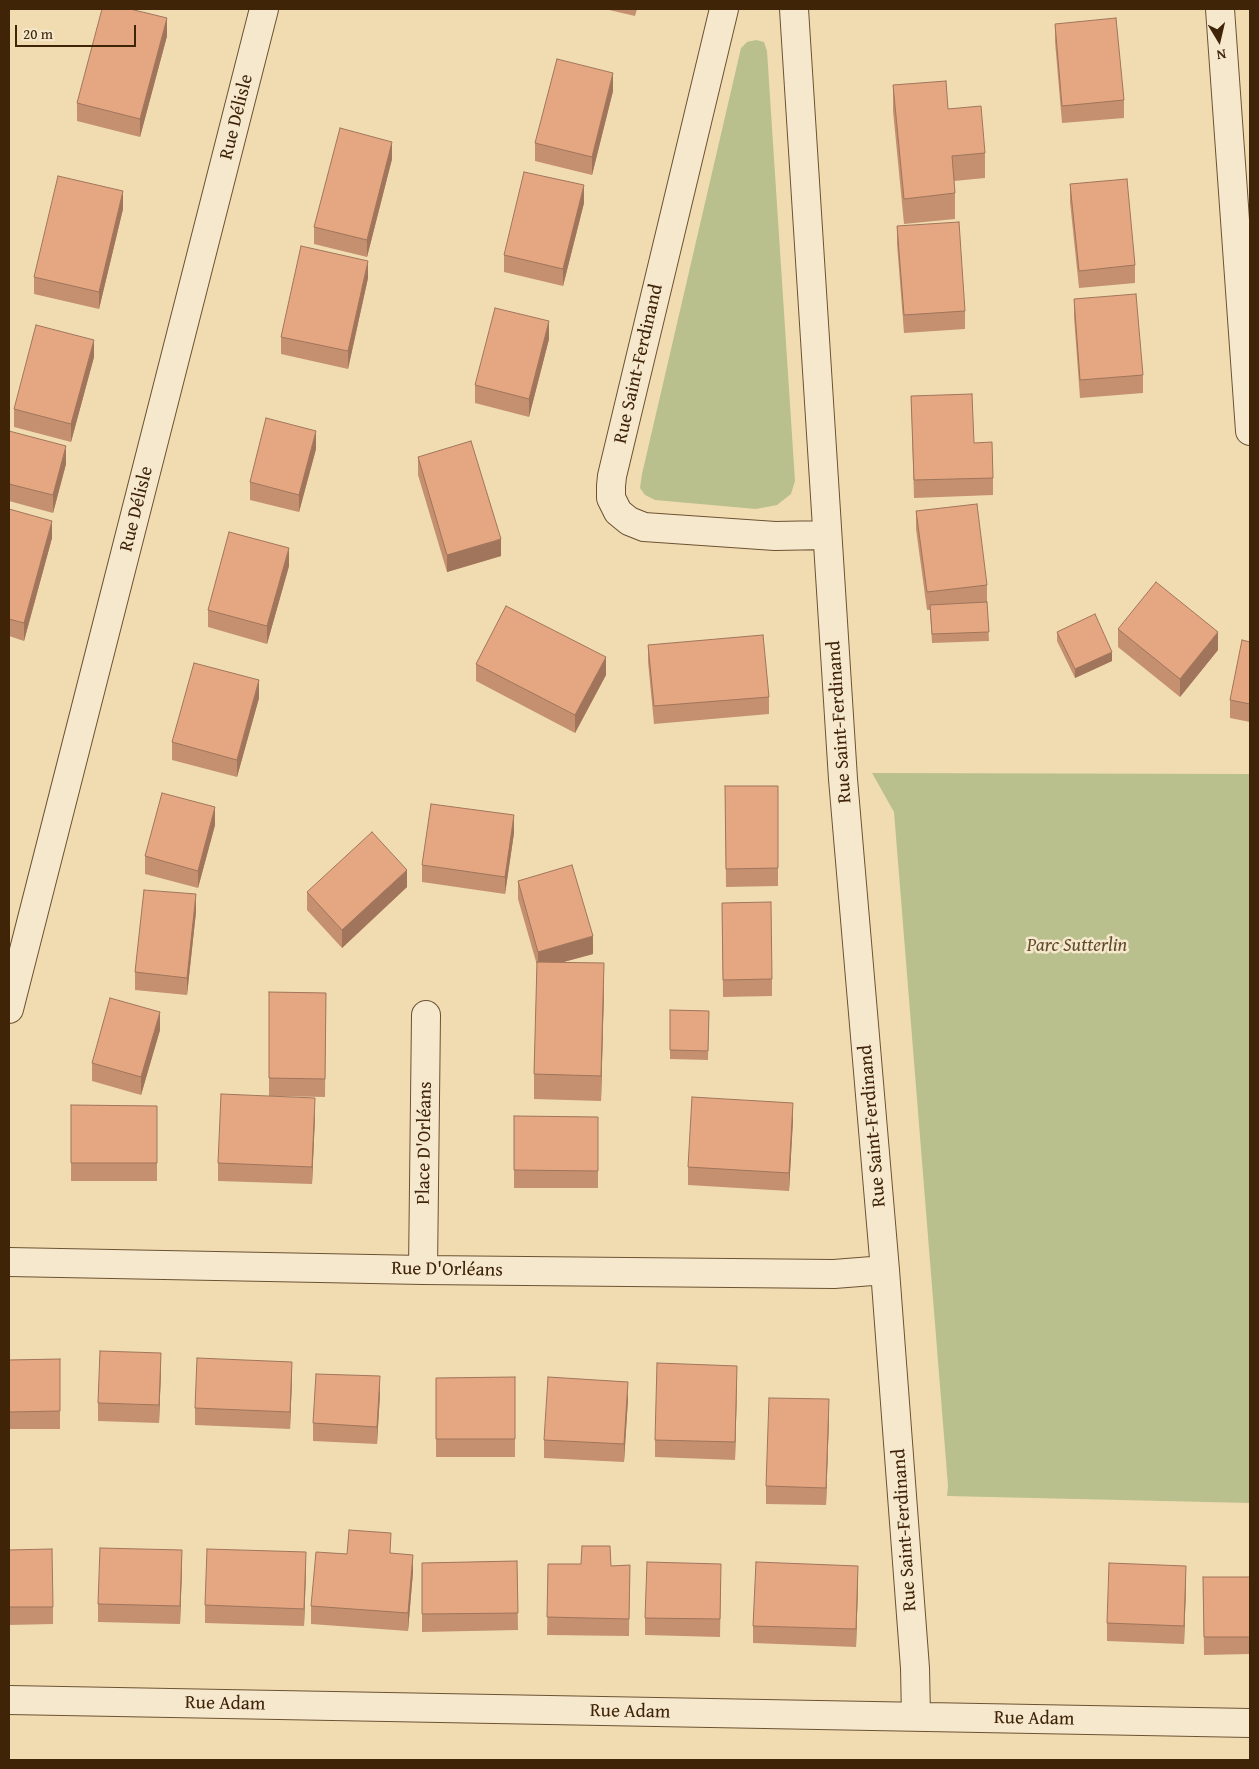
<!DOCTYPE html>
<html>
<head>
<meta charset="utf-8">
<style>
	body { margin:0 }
	#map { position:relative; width:1259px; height:1769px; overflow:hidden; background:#f1dcb2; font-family:"Gentium Book Plus",serif }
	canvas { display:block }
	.frame { position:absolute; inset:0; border:10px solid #3f2408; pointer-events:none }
	.north { position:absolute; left:1194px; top:15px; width:50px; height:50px; -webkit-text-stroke:4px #f6e8cd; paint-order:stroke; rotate:171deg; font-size:14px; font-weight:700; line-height:20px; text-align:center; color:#3f2408 }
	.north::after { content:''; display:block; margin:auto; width:18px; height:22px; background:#3f2408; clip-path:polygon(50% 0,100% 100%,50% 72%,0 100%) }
	.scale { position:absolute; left:15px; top:25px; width:121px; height:22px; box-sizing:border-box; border:2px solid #3f2408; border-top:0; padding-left:6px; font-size:15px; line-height:18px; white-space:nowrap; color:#3f2408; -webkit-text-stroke:4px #f6e8cd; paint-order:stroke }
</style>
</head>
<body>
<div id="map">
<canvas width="1259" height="1769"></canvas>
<div class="frame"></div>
<div class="north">N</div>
<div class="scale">20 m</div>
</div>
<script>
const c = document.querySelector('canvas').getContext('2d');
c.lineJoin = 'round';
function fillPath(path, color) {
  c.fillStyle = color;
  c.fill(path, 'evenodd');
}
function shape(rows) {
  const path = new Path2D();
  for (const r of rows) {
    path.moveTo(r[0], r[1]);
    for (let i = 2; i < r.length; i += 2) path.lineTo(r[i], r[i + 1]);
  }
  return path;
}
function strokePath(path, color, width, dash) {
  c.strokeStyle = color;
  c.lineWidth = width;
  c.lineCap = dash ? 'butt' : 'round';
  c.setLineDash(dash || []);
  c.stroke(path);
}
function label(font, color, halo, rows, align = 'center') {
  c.font = font + ' "Gentium Book Plus",serif';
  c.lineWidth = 5;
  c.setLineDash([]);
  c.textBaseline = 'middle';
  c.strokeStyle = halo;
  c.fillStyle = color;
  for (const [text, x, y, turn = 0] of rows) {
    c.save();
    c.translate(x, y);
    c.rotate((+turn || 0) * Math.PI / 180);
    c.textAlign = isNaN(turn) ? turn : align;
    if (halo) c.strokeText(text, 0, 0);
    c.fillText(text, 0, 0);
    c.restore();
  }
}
fillPath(shape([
	[756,40,764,42,767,51,795,481,791,494,777,505,756,509,655,500,645,495,640,488,642,474,741,48,747,42],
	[872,773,1250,774,1250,1503,947,1496,948,1486,894,812]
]), '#b9c08d');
const minor = shape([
	[724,9,612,476,611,486,611,498,618,512,629,521,644,527,775,536,826,535],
	[794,9,843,779,885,1270,915,1668,916,1717],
	[1220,9,1250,431],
	[9,1009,264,9],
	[9,1262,423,1270,834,1274,885,1270],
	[423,1270,426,1015],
	[9,1700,1250,1723]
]);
strokePath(minor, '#6c5232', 30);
strokePath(minor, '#f6e8cd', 28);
fillPath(shape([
	[605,9,637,9,635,16],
	[1055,24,1124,100,1124,118,1062,123,1055,42],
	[167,36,140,137,77,121,77,103],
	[893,85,948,109,985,153,985,178,954,181,955,193,955,219,904,224,893,111],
	[613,91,592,175,535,161,535,143],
	[392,159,367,257,314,244,314,227],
	[1070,184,1135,265,1135,283,1079,288,1070,202],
	[584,203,563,286,504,272,504,255],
	[123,209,99,309,34,294,34,277],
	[897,226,965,311,965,329,904,333,897,244],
	[368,278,348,369,281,354,281,337],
	[1074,299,1143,375,1143,393,1080,398,1074,317],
	[549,339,529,417,475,403,475,385],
	[94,357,71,442,14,427,14,409],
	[911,396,974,443,993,478,993,495,914,498],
	[9,431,66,464,53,513,9,501],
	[316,449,299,512,250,500,250,482],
	[418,457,501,556,447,572,418,475],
	[9,509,52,538,24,641,9,636],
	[916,511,987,585,987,602,989,641,932,643,930,610,927,610,916,529],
	[289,566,267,644,208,627,208,610],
	[1118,629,1218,650,1180,697,1118,647],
	[1057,632,1112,661,1075,678,1057,641],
	[1250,642,1250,722,1230,718,1230,700],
	[648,645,769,697,769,714,654,724,648,662],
	[476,664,606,675,575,733,476,681],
	[259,698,237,777,172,760,172,742],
	[725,786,778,786,778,886,726,887],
	[215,825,198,888,145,874,145,856],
	[514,833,505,894,422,882,422,865],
	[518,881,593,954,563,962,604,989,601,1101,534,1099,534,1074,537,965,518,899],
	[407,887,342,948,307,910,307,892],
	[722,903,772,979,772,996,723,997],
	[196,912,187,995,135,990,135,972],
	[269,992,326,993,325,1097,269,1096],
	[670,1010,709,1011,708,1060,670,1059],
	[160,1030,141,1095,92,1081,92,1063],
	[71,1105,157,1106,157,1181,71,1181],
	[315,1116,312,1184,218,1181,218,1163],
	[514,1116,598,1117,598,1188,514,1188],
	[793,1120,789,1191,688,1185,688,1167],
	[60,1359,60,1429,9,1429,9,1360],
	[161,1370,159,1423,98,1421,98,1403],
	[515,1377,515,1457,436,1457,436,1378],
	[292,1379,290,1429,195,1425,195,1408],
	[737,1383,735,1460,655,1457,655,1440],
	[380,1394,377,1444,313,1441,313,1423],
	[628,1399,624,1462,544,1458,544,1440],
	[829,1417,826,1505,766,1504,766,1486],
	[9,1550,53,1607,53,1624,9,1625],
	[391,1553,413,1572,408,1631,311,1624,311,1606,347,1554],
	[517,1561,518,1630,422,1632,422,1563],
	[548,1564,611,1566,630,1565,629,1636,547,1635],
	[182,1568,180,1624,98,1622,98,1604],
	[306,1570,304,1626,205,1623,205,1605],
	[1203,1577,1250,1577,1250,1654,1204,1655],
	[721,1581,720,1637,645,1635,645,1618],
	[858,1584,856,1647,753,1643,753,1626],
	[1186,1584,1184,1644,1107,1641,1107,1623]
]), '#c49070');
fillPath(shape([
	[167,18,167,36,140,137,140,119],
	[613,73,613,91,592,175,592,157],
	[392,142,392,159,367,257,367,240],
	[584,185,584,203,563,286,563,269],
	[123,191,123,209,99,309,99,292],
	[368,261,368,278,348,369,348,351],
	[549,321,549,339,529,417,529,399],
	[94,340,94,357,71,442,71,424],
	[316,431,316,449,299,512,299,495],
	[66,446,66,464,53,513,53,495],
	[52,521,52,538,24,641,24,623],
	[501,539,501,556,447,572,447,555],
	[289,548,289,566,267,644,267,626],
	[1218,632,1218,650,1180,697,1180,679],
	[1112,652,1112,661,1075,678,1075,669],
	[606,657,606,675,575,733,575,715],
	[259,680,259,698,237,777,237,760],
	[215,807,215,825,198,888,198,871],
	[514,815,514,833,505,894,505,877],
	[407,870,407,887,342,948,342,930],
	[196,894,196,912,187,995,187,978],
	[593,936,593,954,538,969,538,952],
	[604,963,604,989,601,1101,601,1076],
	[160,1012,160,1030,141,1095,141,1077],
	[315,1098,315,1116,312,1184,312,1167],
	[793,1103,793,1120,789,1191,789,1173],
	[161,1353,161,1370,159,1423,159,1405],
	[292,1362,292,1379,290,1429,290,1412],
	[737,1366,737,1383,735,1460,735,1442],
	[380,1376,380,1394,377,1444,377,1427],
	[628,1382,628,1399,624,1462,624,1444],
	[829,1399,829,1417,826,1505,826,1488],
	[182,1550,182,1568,180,1624,180,1606],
	[306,1552,306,1570,304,1626,304,1609],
	[413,1555,413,1572,408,1631,408,1613],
	[858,1566,858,1584,856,1647,856,1629],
	[1186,1566,1186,1584,1184,1644,1184,1626]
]), '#a0755b');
const building = shape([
	[102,9,130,9,167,18,140,119,77,103,102,9],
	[1116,18,1124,100,1062,106,1055,24,1116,18],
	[557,59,613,73,592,157,535,143,557,59],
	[946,81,948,109,981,106,985,153,952,156,955,193,904,199,893,85,946,81],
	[340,128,392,142,367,240,314,227,340,128],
	[524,172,584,185,563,269,504,255,524,172],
	[58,176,123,191,99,292,34,277,58,176],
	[1127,179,1135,265,1079,271,1070,184,1127,179],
	[959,222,965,311,904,315,897,226,959,222],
	[301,246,368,261,348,351,281,337,301,246],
	[1136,294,1143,375,1080,380,1074,299,1136,294],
	[495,308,549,321,529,399,475,385,495,308],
	[36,325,94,340,71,424,14,409,36,325],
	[972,394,974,443,992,442,993,478,914,480,911,396,972,394],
	[266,418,316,431,299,495,250,482,266,418],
	[9,431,66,446,53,495,9,484,9,431],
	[471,441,501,539,447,555,418,457,471,441],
	[977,504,987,585,927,592,916,511,977,504],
	[9,509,52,521,24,623,9,619,9,509],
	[229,532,289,548,267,626,208,610,229,532],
	[1156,582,1218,632,1180,679,1118,629,1156,582],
	[987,602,989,632,932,634,930,605,987,602],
	[506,606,606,657,575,715,476,664,506,606],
	[1095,614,1112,652,1075,669,1057,632,1095,614],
	[763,635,769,697,654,706,648,645,763,635],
	[1242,640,1250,642,1250,704,1230,700,1242,640],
	[194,663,259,680,237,760,172,742,194,663],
	[725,786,778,786,778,868,726,869,725,786],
	[162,793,215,807,198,871,145,856,162,793],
	[431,804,514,815,505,877,422,865,431,804],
	[372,832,407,870,342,930,307,892,372,832],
	[572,865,593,936,538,952,518,881,572,865],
	[144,890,196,894,187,978,135,972,144,890],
	[771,902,772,979,723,980,722,903,771,902],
	[537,962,604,963,601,1076,534,1074,537,962],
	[269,992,326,993,325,1079,269,1078,269,992],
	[110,998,160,1012,141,1077,92,1063,110,998],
	[670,1010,709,1011,708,1051,670,1050,670,1010],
	[221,1094,315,1098,312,1167,218,1163,221,1094],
	[692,1097,793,1103,789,1173,688,1167,692,1097],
	[71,1105,157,1106,157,1163,71,1163,71,1105],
	[514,1116,598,1117,598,1171,514,1170,514,1116],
	[100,1351,161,1353,159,1405,98,1403,100,1351],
	[197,1358,292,1362,290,1412,195,1408,197,1358],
	[60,1359,60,1411,9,1412,9,1360,60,1359],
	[657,1363,737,1366,735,1442,655,1440,657,1363],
	[316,1374,380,1376,377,1427,313,1423,316,1374],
	[515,1377,515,1439,436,1439,436,1378,515,1377],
	[548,1377,628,1382,624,1444,544,1440,548,1377],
	[769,1398,829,1399,826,1488,766,1486,769,1398],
	[349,1530,391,1533,390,1553,413,1555,408,1613,311,1606,316,1552,347,1554,349,1530],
	[582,1546,610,1546,611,1566,630,1565,629,1619,547,1617,548,1564,581,1564,582,1546],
	[100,1548,182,1550,180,1606,98,1604,100,1548],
	[52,1549,53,1607,9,1607,9,1550,52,1549],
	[207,1549,306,1552,304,1609,205,1605,207,1549],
	[517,1561,518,1613,422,1614,422,1563,517,1561],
	[647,1562,721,1564,720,1619,645,1618,647,1562],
	[756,1562,858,1566,856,1629,753,1626,756,1562],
	[1109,1563,1186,1566,1184,1626,1107,1623,1109,1563],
	[1203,1577,1250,1577,1250,1637,1204,1637,1203,1577]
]);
fillPath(building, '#e4a782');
strokePath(building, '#a0755b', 1);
label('19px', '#3f2408', '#f6e8cd', [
	["Rue Délisle",237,117,-76],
	["Rue Saint-Ferdinand",639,364,-77],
	["Rue Délisle",137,509,-76],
	["Rue Saint-Ferdinand",840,722,-94],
	["Rue Saint-Ferdinand",873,1126,-95],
	["Place D'Orléans",425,1143,-89],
	["Rue D'Orléans",447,1270,1],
	["Rue Saint-Ferdinand",905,1530,-94],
	["Rue Adam",225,1704,1],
	["Rue Adam",630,1712,1],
	["Rue Adam",1034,1719,1]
]);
label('italic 19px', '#5e4b29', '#f6e8cd', [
	["Parc Sutterlin",1077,946]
]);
</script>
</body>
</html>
